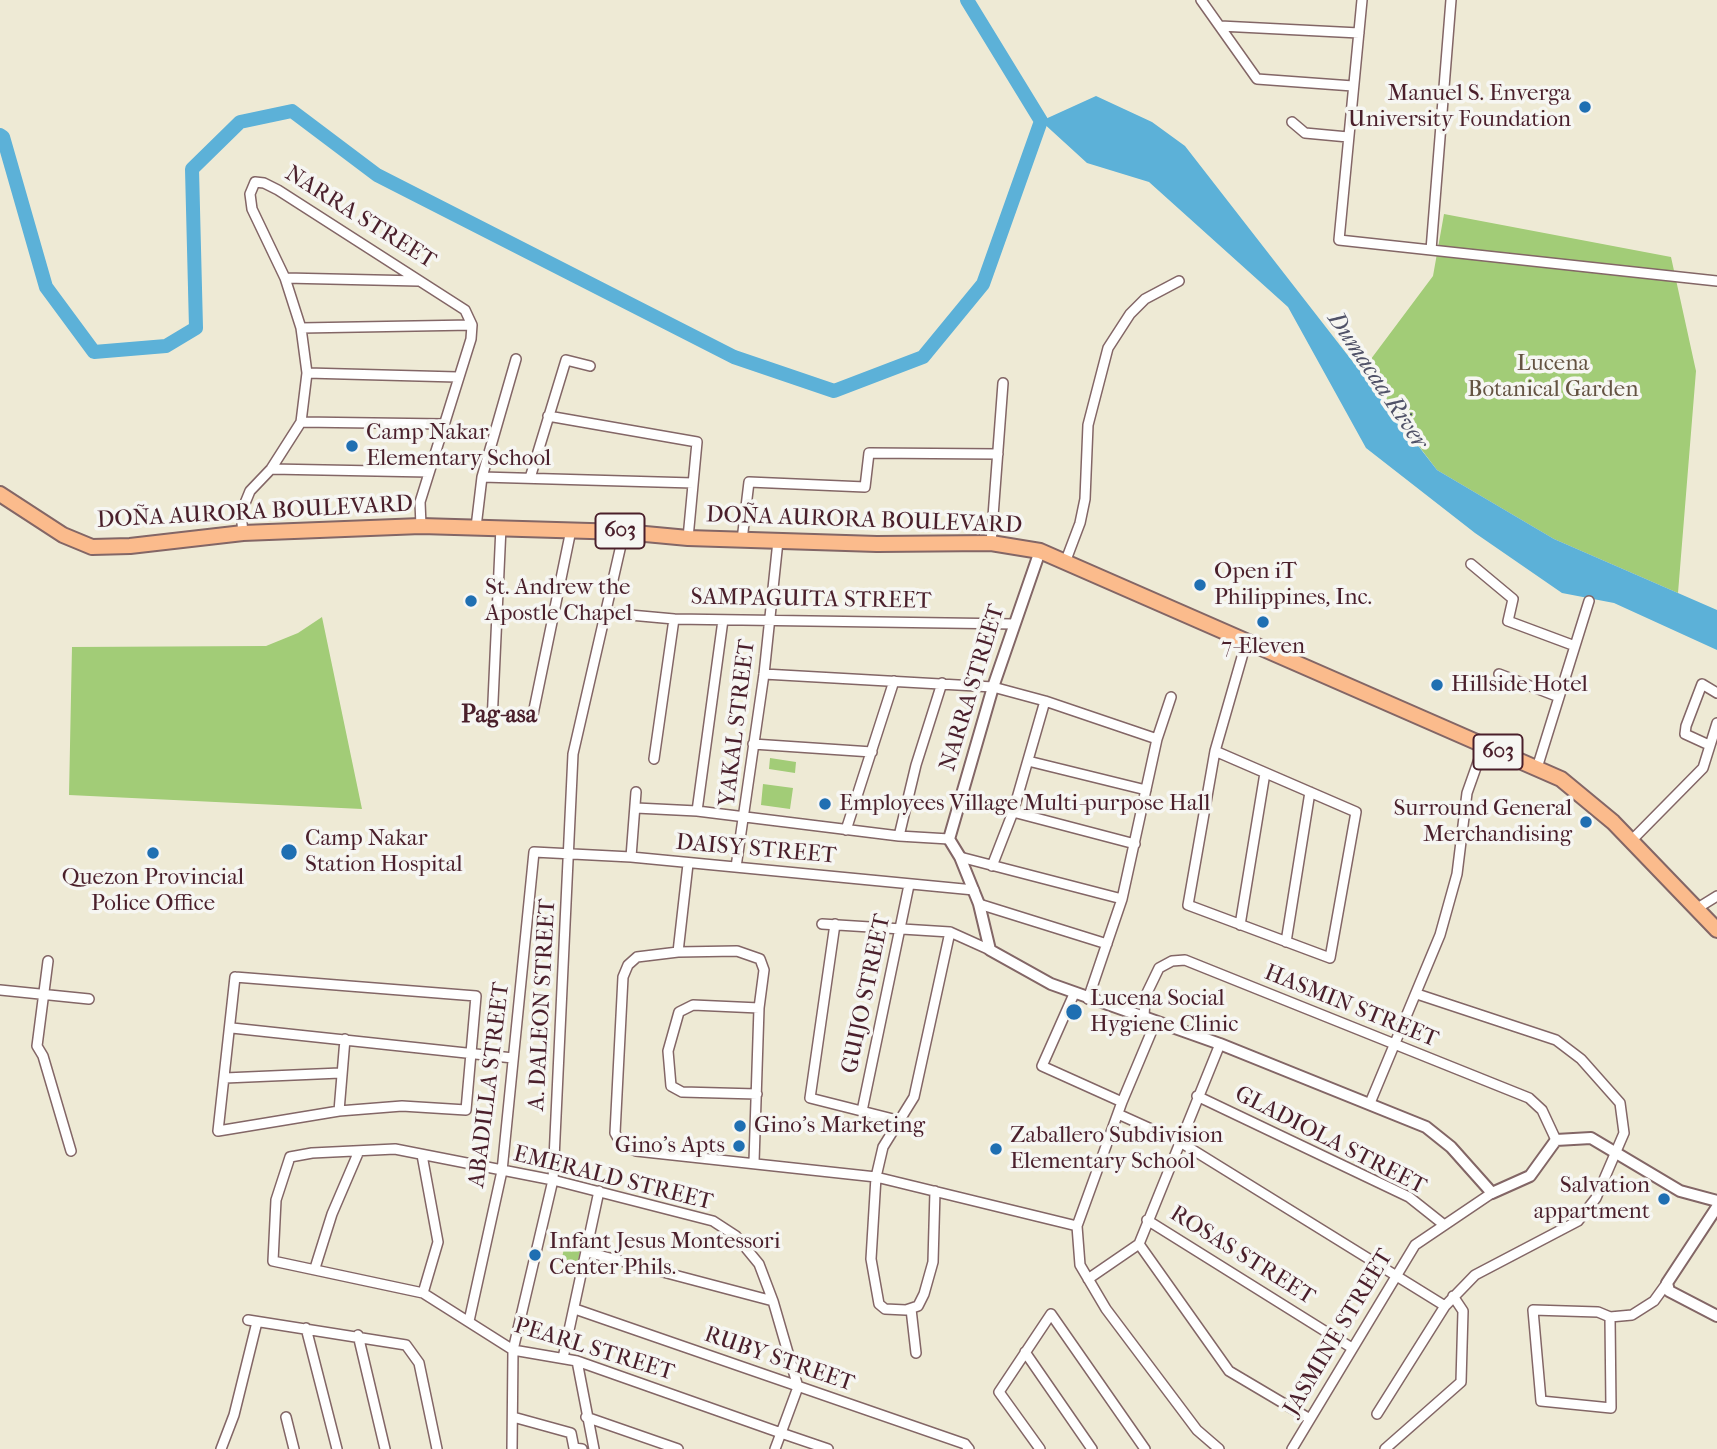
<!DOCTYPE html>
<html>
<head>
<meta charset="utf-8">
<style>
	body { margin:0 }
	canvas { display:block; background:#eeead5 }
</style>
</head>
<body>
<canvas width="1717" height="1449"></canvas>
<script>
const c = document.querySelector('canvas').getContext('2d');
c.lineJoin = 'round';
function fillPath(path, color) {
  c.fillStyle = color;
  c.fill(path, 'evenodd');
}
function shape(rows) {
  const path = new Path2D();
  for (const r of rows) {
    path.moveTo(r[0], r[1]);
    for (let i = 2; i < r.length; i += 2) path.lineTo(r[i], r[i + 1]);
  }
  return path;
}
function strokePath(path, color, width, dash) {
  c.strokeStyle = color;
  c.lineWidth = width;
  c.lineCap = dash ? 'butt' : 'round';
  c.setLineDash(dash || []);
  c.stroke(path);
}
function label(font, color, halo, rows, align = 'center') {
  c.font = font + ' "IM FELL French Canon",serif';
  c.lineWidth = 7;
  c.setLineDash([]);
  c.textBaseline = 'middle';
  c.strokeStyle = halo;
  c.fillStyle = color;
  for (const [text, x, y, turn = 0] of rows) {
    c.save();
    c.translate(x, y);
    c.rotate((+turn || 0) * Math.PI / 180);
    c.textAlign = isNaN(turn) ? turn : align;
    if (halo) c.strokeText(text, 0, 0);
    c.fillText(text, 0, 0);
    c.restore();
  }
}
fillPath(shape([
	[1444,214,1671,257,1696,371,1678,593,1554,539,1437,470,1362,371,1433,276],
	[322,617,362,809,69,795,72,647,266,646,298,633],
	[770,758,796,762,795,773,769,769],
	[763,784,793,788,790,809,761,805],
	[565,1243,581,1246,575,1276,559,1273]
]), '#a2cc77');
fillPath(shape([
	[1096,96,1152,122,1185,146,1437,470,1554,539,1717,610,1717,650,1614,603,1562,593,1475,533,1366,448,1288,307,1149,182,1087,163,1041,121]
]), '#5cb1d8');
strokePath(shape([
	[967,0,1041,121],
	[0,135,3,137,46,287,94,352,166,346,196,328,192,169,240,122,292,111,377,175,734,357,834,391,923,357,983,284,1041,121]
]), '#5cb1d8', 14);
const minor = shape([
	[1201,0,1257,79,1353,86],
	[1362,0,1339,240,1717,281],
	[1220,26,1359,33],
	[1292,122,1305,133,1348,137],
	[1431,250,1451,0],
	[285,278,419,281],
	[301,328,472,325],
	[307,373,457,377],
	[548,416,697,442,688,538],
	[301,422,444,424],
	[271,469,429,472],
	[482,477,693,483],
	[530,478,566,360,590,366],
	[476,527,482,477,516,359],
	[243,533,241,513,250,491,271,469,301,422,307,373,301,328,285,278,252,209,250,194,255,182,264,183,278,190,465,310,472,325,471,339,420,502,421,526],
	[742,540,749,482,865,487,869,453,998,454],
	[991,543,1003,383],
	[1066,560,1080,523,1085,499,1088,425,1108,348,1130,314,1145,299,1179,281],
	[1471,564,1513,599,1508,621,1575,646],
	[608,613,674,619,1014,624],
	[764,674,993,687,1045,701,1157,739],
	[1499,674,1559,697],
	[532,719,571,530],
	[492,723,501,527],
	[753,744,872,752],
	[1709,745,1685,734,1686,726,1702,684,1717,693],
	[1215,751,1356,812,1330,958,1188,905,1215,751,1246,643],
	[654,759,674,619],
	[1028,761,1146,790],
	[1537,768,1589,601],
	[636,808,697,811,899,836,949,839],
	[697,811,723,620],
	[1013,812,1135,844],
	[846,830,894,681],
	[899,836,916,765,942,683],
	[1631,841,1703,768,1717,723],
	[631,857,636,792],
	[960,857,1122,899],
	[992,866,1013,812,1045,701],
	[736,867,764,674,778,541],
	[979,904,1107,944],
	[1696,909,1717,896],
	[822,924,950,932,990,950],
	[835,924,810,1098,901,1121],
	[1240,925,1265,773],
	[1286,942,1310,792],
	[678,952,688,864],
	[48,961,37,1046,43,1056,71,1151],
	[235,977,476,996,466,1110,402,1106,339,1111,218,1131,235,977],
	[0,990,89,999],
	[1074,994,1042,1066,1122,1102],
	[1088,999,1122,899,1157,739,1171,697],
	[1144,1017,1145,997,1159,968,1172,961,1185,960,1529,1098,1542,1110,1556,1140],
	[1156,1021,1122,1102,1077,1226,1080,1265,1106,1309,1197,1430,1219,1449],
	[232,1028,513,1058],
	[225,1078,340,1073],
	[757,1094,682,1092,671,1086,668,1051,679,1012,693,1005,759,1008],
	[1197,1096,1409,1197,1443,1224],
	[1370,1103,1440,935,1457,874,1467,793,1484,745],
	[339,1111,345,1039],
	[862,1111,909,885],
	[1118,1114,1180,1142,1445,1306],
	[422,1155,438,1242,423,1293],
	[754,1162,759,1008,764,970,760,959,737,951,678,952,637,957,628,965,623,977,615,1133,622,1145,636,1151,876,1177,1077,1226],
	[935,1191,933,1262,924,1294,918,1306,906,1310,885,1309,879,1304,871,1259,876,1177,883,1147,914,1097,950,932],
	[1147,1220,1352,1348],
	[1139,1244,1229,1371,1310,1419],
	[587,1252,773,1301],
	[315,1268,332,1214,359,1151],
	[1088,1279,1139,1244,1220,1044],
	[575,1309,965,1444,969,1449],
	[911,1309,916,1353],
	[1533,1310,1598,1312,1610,1317,1611,1408,1541,1401,1533,1310],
	[1610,1317,1632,1315,1654,1301,1667,1283],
	[248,1320,406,1345,419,1363,437,1449],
	[469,1321,502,1171,534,852,631,857,974,890],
	[306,1328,337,1449],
	[358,1335,385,1449],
	[1025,1352,1092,1449],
	[563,1358,599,1191],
	[577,1361,594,1449],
	[1377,1414,1445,1306,1475,1275,1578,1221,1596,1198,1624,1133,1620,1103,1581,1059,1556,1040,1417,994],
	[286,1417,294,1449],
	[513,1417,571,1433,574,1448,582,1449],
	[586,1417,678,1449],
	[221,1449,234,1415,257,1322],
	[512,1449,513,1350,553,1180,573,754,624,532],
	[775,1449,781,1433,798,1387,773,1301,759,1264,736,1236,713,1221,553,1180,395,1149,312,1153,290,1157,276,1200,273,1261,423,1293,513,1350,577,1361,781,1433,828,1449],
	[1040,1449,999,1392,1051,1314,1145,1449],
	[1292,1449,1415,1245,1492,1193],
	[1385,1449,1461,1382,1463,1311,1453,1296]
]);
const tertiary = shape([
	[1040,551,993,687,949,839,960,857,979,904,990,950,1051,984,1220,1044,1426,1127,1451,1147,1492,1193,1530,1176,1556,1140,1591,1138,1680,1191,1717,1201],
	[1717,1207,1667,1283,1669,1291,1717,1316]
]);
const primary = shape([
	[0,494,63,535,92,547,130,546,243,533,421,526,624,532,688,538,877,544,991,543,1040,551,1561,779,1613,822,1717,930]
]);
strokePath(minor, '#836666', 12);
strokePath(tertiary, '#836666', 14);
strokePath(primary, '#836666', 18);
strokePath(minor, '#fff', 9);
strokePath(tertiary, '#fff', 10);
strokePath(primary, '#fbbb8c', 14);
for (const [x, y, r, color] of [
	[1585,107,7,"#1f6fb2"],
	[352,446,7,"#1f6fb2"],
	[1200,585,7,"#1f6fb2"],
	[471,601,7,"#1f6fb2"],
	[1263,622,7,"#1f6fb2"],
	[1437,685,7,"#1f6fb2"],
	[825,804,7,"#1f6fb2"],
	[1586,822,7,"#1f6fb2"],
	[289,852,9,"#1f6fb2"],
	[153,853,7,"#1f6fb2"],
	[1074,1012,9,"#1f6fb2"],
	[740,1126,7,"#1f6fb2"],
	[739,1146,7,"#1f6fb2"],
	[996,1149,7,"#1f6fb2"],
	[1664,1199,7,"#1f6fb2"],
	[535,1255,7,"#1f6fb2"]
]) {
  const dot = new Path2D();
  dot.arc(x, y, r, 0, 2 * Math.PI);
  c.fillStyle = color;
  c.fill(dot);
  strokePath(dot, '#f6f6f2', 2.5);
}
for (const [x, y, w] of [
	[620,531,49],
	[1498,752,49]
]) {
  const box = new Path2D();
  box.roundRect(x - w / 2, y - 17.5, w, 35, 5);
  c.fillStyle = '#f6f6f2';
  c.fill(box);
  strokePath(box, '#4a1f2b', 2);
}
label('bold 21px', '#4a1f2b', null, [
	["603",620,531],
	["603",1498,752]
]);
label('23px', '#4a1f2b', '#f6f6f2', [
	["Manuel S. Enverga",1571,94,"right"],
	["University Foundation",1571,120,"right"],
	["Camp Nakar",366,433],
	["Elementary School",366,459],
	["Open iT",1214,572],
	["Philippines, Inc.",1214,598],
	["St. Andrew the",485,588],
	["Apostle Chapel",485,614],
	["7-Eleven",1263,647,"center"],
	["Hillside Hotel",1451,685],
	["Employees Village Multi-purpose Hall",839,804],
	["Surround General",1572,809,"right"],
	["Merchandising",1572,835,"right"],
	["Camp Nakar",305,839],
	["Station Hospital",305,865],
	["Quezon Provincial",153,878,"center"],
	["Police Office",153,904,"center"],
	["Lucena Social",1090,999],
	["Hygiene Clinic",1090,1025],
	["Gino's Marketing",754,1126],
	["Zaballero Subdivision",1010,1136],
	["Elementary School",1010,1162],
	["Gino's Apts",725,1146,"right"],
	["Salvation",1650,1186,"right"],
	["appartment",1650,1212,"right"],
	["Infant Jesus Montessori",549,1242],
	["Center Phils.",549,1268]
], 'left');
label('23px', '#4a1f2b', '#f6f6f2', [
	["NARRA STREET",360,218,32],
	["DOÑA AURORA BOULEVARD",255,513,-3],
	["DOÑA AURORA BOULEVARD",864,521,2],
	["SAMPAGUITA STREET",811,600,1],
	["NARRA STREET",973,688,-73],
	["YAKAL STREET",738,723,-83],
	["DAISY STREET",756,850,5],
	["GUIJO STREET",867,994,-78],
	["A. DALEON STREET",543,1005,-87],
	["HASMIN STREET",1351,1007,22],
	["ABADILLA STREET",490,1085,-83],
	["GLADIOLA STREET",1330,1141,27],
	["EMERALD STREET",613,1179,14],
	["ROSAS STREET",1242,1256,32],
	["JASMINE STREET",1339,1333,-59],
	["PEARL STREET",594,1350,17],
	["RUBY STREET",779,1360,19]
]);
label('23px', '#645342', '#f6f6f2', [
	["Lucena",1553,364],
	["Botanical Garden",1553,390]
]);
label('italic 24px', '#505268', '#f6f6f2', [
	["Dumacaa River",1377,381,56]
]);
label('bold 24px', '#4a1f2b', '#f6f6f2', [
	["Pag-asa",499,716]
]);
</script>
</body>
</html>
